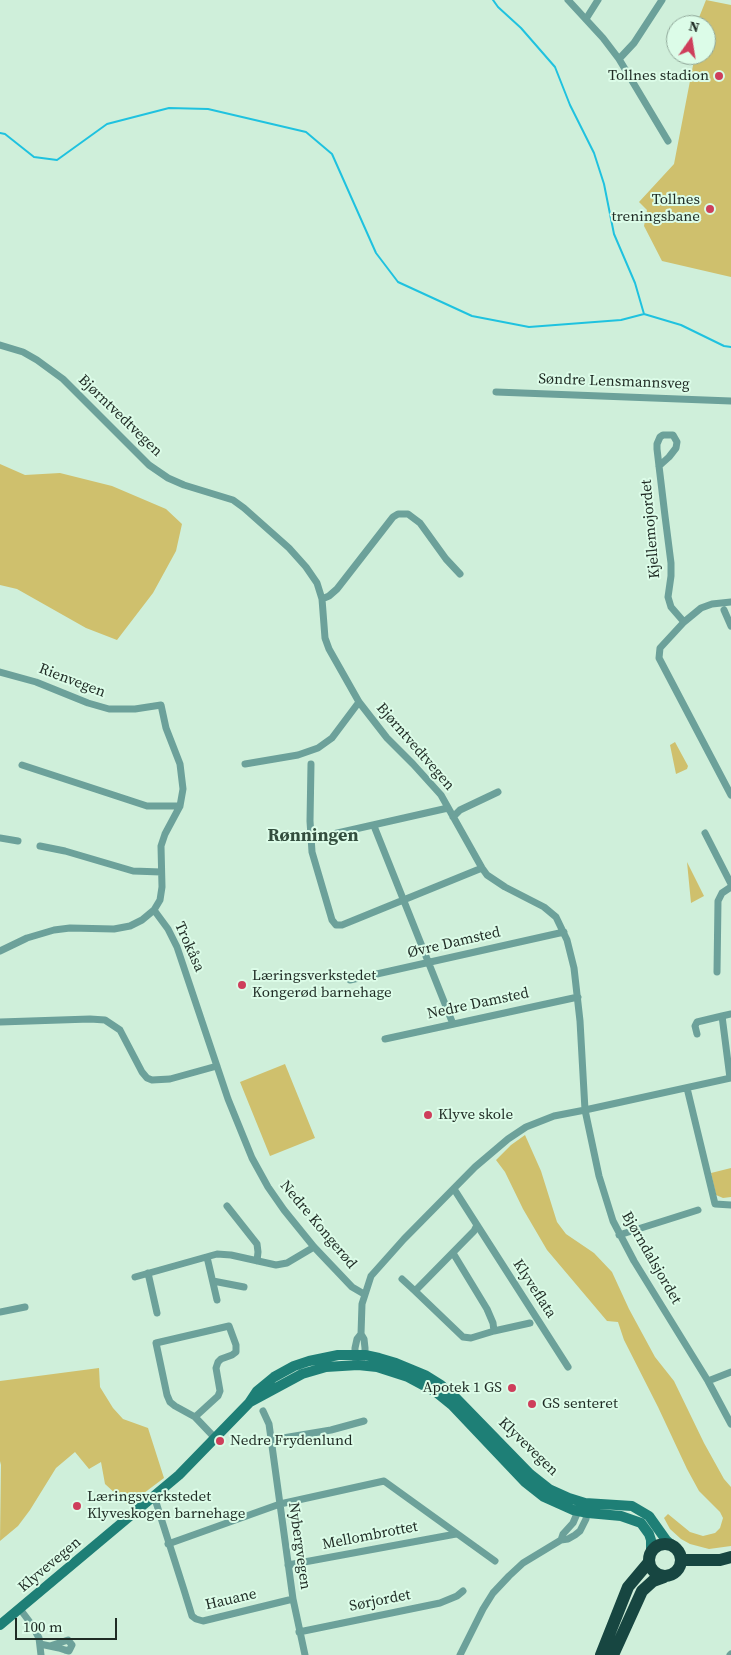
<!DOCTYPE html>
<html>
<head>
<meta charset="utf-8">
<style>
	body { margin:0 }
	#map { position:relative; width:731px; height:1655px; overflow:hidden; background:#cfefda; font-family:"Source Serif 4",serif }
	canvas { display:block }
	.north { position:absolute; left:666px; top:15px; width:50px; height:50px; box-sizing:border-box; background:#dcfce8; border:1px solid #90a89a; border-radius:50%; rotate:13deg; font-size:14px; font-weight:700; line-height:20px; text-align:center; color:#1f2b24 }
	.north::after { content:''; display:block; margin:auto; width:18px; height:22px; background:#ce3e5b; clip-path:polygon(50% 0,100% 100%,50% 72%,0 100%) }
	.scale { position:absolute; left:15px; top:1618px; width:102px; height:22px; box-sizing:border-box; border:2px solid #1f2b24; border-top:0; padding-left:6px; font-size:15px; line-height:18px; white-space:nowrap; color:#1f2b24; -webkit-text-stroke:4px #dcfce8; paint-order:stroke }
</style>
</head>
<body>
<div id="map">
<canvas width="731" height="1655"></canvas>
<div class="north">N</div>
<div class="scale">100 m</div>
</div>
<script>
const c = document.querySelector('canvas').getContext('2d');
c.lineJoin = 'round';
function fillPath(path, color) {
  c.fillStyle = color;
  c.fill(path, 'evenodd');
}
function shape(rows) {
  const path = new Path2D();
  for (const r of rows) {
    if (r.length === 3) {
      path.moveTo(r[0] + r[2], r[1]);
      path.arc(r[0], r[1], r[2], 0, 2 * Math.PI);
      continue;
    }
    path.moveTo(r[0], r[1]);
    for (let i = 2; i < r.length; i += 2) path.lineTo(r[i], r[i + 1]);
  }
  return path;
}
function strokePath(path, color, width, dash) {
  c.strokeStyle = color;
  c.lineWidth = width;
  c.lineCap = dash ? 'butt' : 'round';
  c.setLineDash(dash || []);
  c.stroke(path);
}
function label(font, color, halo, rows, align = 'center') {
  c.font = font + ' "Source Serif 4",serif';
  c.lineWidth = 4;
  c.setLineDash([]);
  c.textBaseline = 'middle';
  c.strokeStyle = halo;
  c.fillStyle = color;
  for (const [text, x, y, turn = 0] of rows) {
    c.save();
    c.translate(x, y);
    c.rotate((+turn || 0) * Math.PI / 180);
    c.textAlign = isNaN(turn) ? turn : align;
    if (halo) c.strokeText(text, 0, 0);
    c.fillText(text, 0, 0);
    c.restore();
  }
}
fillPath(shape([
	[706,0,731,5,731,277,662,261,644,226,647,210,639,202,674,164,695,55,706,55,706,25,696,25],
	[0,464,25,475,60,473,112,486,166,509,182,524,176,551,153,593,117,640,86,628,17,589,0,585],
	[675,742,688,766,687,769,676,774,670,745],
	[687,862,704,896,691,903],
	[285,1064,315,1138,270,1156,240,1082],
	[525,1135,541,1171,557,1222,566,1234,594,1253,612,1272,629,1309,655,1357,674,1381,704,1443,724,1479,731,1487,731,1546,709,1549,690,1544,681,1539,670,1529,664,1518,668,1514,690,1532,703,1536,715,1533,720,1528,723,1518,720,1512,699,1491,687,1469,658,1407,624,1340,618,1322,607,1321,547,1250,523,1209,505,1172,496,1160,511,1145],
	[731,1168,731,1197,723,1198,716,1195,711,1173],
	[99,1368,100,1387,113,1408,123,1419,148,1428,164,1478,128,1505,105,1484,101,1462,89,1469,75,1452,56,1468,30,1510,18,1526,0,1541,1,1465,0,1461,0,1381]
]), '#cfc06d');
strokePath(shape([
	[493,0,498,7,521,28,555,67,570,105,594,153,604,184,614,234,635,283,644,314],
	[0,133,5,134,34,157,57,160,107,124,169,108,208,109,306,132,332,154,376,253,398,282,472,316,529,327,621,320,644,314,681,325,724,346,731,347]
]), '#1fc2df', 2);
strokePath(shape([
	[568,0,603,38,619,59,668,141],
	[586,19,598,0],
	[619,59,634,43,662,0],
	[0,345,23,352,37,360,63,379,149,465,168,478,184,485,233,500,244,508,289,548,306,567,317,583,322,599,325,638,329,649,359,702,387,738,413,764,441,795,482,868,487,875,505,887,544,907,556,917,567,940,574,968,580,1021,585,1110,599,1176,613,1221,634,1261,708,1381,731,1424],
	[496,392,731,401],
	[659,466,669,457,676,448,677,442,673,435,663,435,660,437,657,444,657,449,659,466,665,516,671,563,671,576,668,597,671,607,684,622,701,608,712,604,731,602],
	[322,599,329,596,337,589,393,517,398,514,408,514,420,523,446,559,460,574],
	[724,610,731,626],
	[684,622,660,648,659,658,731,795],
	[0,672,36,682,88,703,109,709,135,709,161,705,166,728,180,764,183,789,180,806,165,834,161,846,162,887,160,900,154,910],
	[245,764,298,755,318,748,332,738,359,702],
	[311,764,310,821,312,852,332,920,336,925,342,925,482,868],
	[22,765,147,806,180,806],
	[453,817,460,810,498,792],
	[374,826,453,1024],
	[705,833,731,884],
	[0,838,18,841],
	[311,839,448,808],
	[40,846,65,851,133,871,161,872],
	[0,951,27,938,54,930,70,928,114,929,130,926,142,920,154,910,168,929,177,947,228,1099,252,1158,268,1187,284,1210,314,1247,352,1287,364,1294],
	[717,972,718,901,722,893,731,887],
	[350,980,564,932],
	[0,1022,90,1019,105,1020,120,1030,142,1072,147,1078,152,1080,170,1079,217,1066],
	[697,1034,695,1026,697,1022,722,1016],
	[385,1039,578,997],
	[730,1078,722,1016,731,1014],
	[687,1088,715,1204,731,1205],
	[454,1189,568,1367],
	[227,1206,257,1244,258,1252,257,1261],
	[619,1235,698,1210],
	[453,1253,487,1309,493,1323,494,1331,471,1338,463,1337,415,1291,474,1231,477,1225],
	[207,1257,217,1300],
	[148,1273,157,1313],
	[135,1277,217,1254,231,1255,276,1265,287,1263,314,1247],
	[402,1279,415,1291],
	[213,1281,244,1287],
	[0,1312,25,1307],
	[494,1331,530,1323],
	[361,1334,364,1339,365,1348,365,1355,362,1359],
	[355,1358,355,1348,357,1339,361,1334,362,1304,371,1276,404,1239,475,1167,508,1139,526,1127,554,1116,585,1110,731,1078],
	[708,1381,731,1372],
	[263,1411,269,1424,293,1599,305,1655],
	[195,1417,218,1396,220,1391,216,1368,218,1362,221,1359,232,1355,236,1352,236,1345,229,1326,156,1343,167,1395,170,1402,175,1406,195,1417,215,1438],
	[271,1440,331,1430,364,1421],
	[154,1496,184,1590,192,1616,196,1619,203,1621,293,1599],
	[561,1540,563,1534,573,1523,579,1509],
	[168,1544,280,1504,384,1481,495,1561],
	[288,1565,456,1534],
	[20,1609,32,1625,39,1638,41,1655],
	[299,1632,440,1603,457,1596,463,1591],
	[40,1644,59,1648,65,1650,69,1651,72,1645,68,1640,50,1646],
	[460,1655,483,1609,493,1593,509,1576,523,1563,561,1540,568,1539,575,1535,580,1531,586,1519,587,1509],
	[730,1655,731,1654]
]), '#6ca19a', 7);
strokePath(shape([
	[250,1402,302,1374,326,1367,358,1365,377,1367,408,1377,436,1392,452,1405,525,1482,544,1497,573,1510,588,1513,621,1516,641,1523,649,1534,651,1540,651,1553],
	[0,1625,179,1475,249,1403,257,1391,274,1377,294,1366,309,1361,338,1355,365,1355,379,1358,396,1363,425,1375,441,1385,456,1398,530,1474,549,1489,569,1498,585,1503,632,1506,649,1516,666,1540,673,1546]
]), '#1e7f76', 10);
strokePath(shape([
	[665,1560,16],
	[682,1560,720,1560,731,1557],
	[601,1655,628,1587,649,1562],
	[613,1655,642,1591,653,1581,664,1577]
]), '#174641', 12);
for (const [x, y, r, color] of [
	[719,76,5,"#ce3e5b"],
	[710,209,5,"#ce3e5b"],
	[242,985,5,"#ce3e5b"],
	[428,1115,5,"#ce3e5b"],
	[512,1388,5,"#ce3e5b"],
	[532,1404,5,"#ce3e5b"],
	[220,1441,5,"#ce3e5b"],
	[77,1506,5,"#ce3e5b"]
]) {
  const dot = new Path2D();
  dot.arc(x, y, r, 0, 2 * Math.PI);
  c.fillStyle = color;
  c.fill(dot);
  strokePath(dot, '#dcfce8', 2);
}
label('15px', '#1f2b24', '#dcfce8', [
	["Tollnes stadion",709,76,"right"],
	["Tollnes",700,200,"right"],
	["treningsbane",700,217,"right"],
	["Læringsverkstedet",252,976],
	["Kongerød barnehage",252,993],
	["Klyve skole",438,1115],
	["Apotek 1 GS",502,1388,"right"],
	["GS senteret",542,1404],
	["Nedre Frydenlund",230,1441],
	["Læringsverkstedet",87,1497],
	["Klyveskogen barnehage",87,1514]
], 'left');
label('15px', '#1f2b24', '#dcfce8', [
	["Søndre Lensmannsveg",614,382,2],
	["Bjørntvedtvegen",120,416,44],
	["Kjellemojordet",651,529,-95],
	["Rienvegen",72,681,21],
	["Bjørntvedtvegen",415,747,49],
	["Øvre Damsted",454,943,-13],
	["Trokåsa",189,947,66],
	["Nedre Damsted",478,1004,-12],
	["Nedre Kongerød",318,1225,50],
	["Bjørndalsjordet",651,1258,60],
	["Klyveflata",534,1289,57],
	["Klyvevegen",528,1447,44],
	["Mellombrottet",370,1536,-11],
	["Nybergvegen",299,1546,82],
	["Klyvevegen",50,1565,-40],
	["Hauane",231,1600,-13],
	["Sørjordet",380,1601,-11]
]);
label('bold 18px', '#334e3e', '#dcfce8', [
	["Rønningen",313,836]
]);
</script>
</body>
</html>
